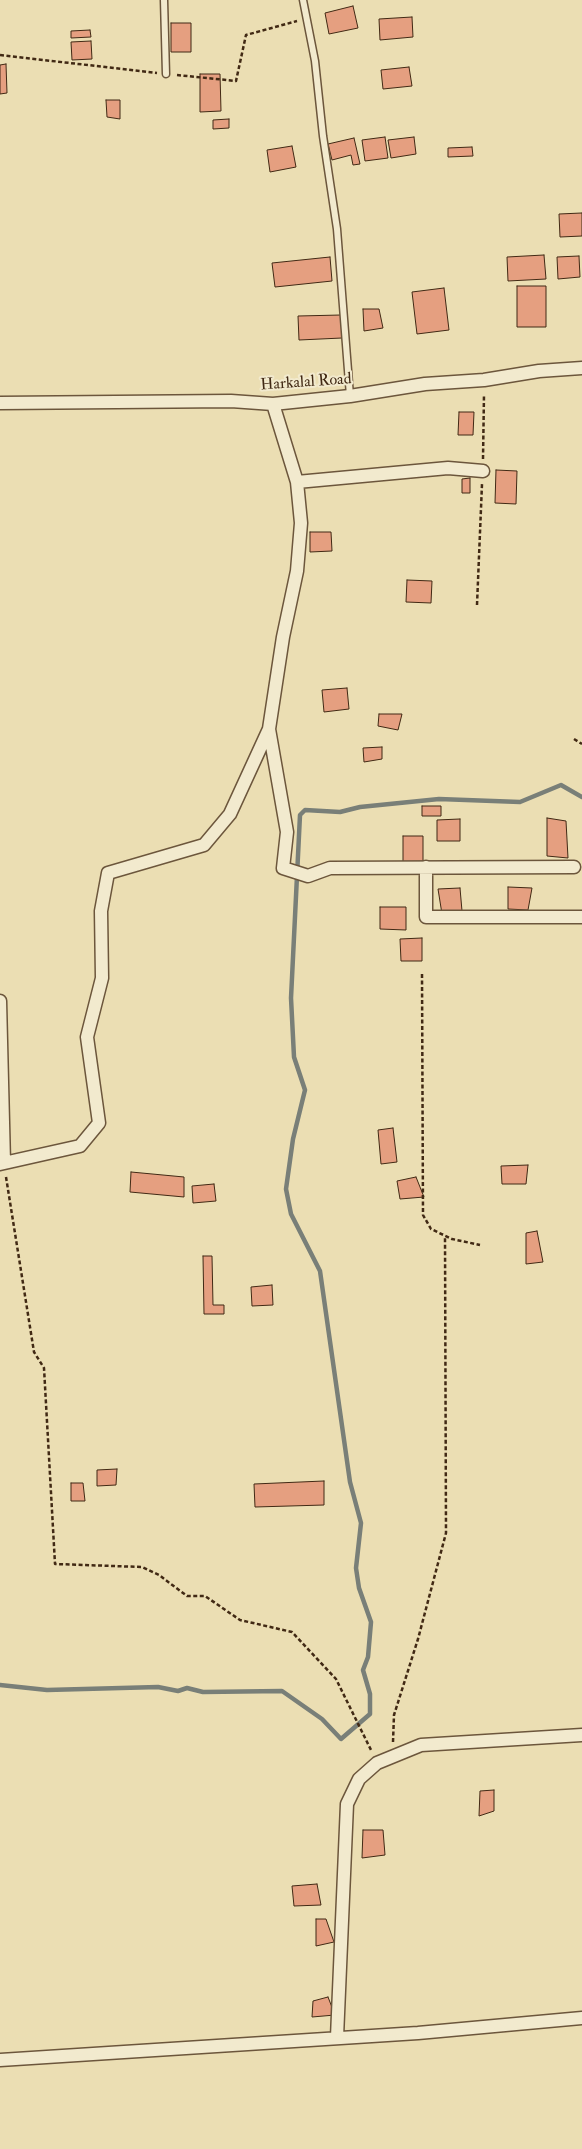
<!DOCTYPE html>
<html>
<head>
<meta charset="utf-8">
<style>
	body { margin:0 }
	canvas { display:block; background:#ebdeb3 }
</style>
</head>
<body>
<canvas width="582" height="2149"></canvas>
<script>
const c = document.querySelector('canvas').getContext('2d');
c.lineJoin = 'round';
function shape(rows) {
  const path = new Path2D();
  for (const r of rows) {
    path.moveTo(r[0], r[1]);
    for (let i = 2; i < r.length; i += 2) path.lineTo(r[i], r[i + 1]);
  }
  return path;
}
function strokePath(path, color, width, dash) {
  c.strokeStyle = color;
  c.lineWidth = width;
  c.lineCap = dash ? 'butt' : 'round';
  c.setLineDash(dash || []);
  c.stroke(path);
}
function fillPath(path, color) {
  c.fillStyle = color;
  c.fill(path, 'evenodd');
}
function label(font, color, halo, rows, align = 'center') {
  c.font = font + ' "IM FELL Double Pica",serif';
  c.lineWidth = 4;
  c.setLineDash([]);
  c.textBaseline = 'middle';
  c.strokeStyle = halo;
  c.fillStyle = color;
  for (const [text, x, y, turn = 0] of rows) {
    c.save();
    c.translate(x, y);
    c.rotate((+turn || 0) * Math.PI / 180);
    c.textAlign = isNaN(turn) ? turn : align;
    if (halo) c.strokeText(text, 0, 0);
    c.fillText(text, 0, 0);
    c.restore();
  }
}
strokePath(shape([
	[0,1685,47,1690,158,1687,178,1691,187,1688,203,1692,282,1691,322,1719,341,1739,370,1714,370,1694,363,1670,368,1657,371,1622,359,1588,356,1568,361,1523,350,1482,320,1271,291,1214,286,1189,293,1139,305,1090,294,1057,291,998,300,815,305,810,340,812,360,807,439,799,520,802,561,785,582,797]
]), '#797f78', 4.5);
const building = shape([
	[353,6,358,28,329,34,325,13,353,6],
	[412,17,413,37,380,40,379,19,412,17],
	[171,23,191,23,191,52,171,52,171,23],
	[90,30,91,37,71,38,71,31,90,30],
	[91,41,92,59,72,60,71,42,91,41],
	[6,64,7,93,0,94,0,65,6,64],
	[409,67,412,86,383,89,381,70,409,67],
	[200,74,220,74,221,111,200,112,200,74],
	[106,100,120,100,120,119,107,117,106,100],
	[229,119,229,128,213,129,213,120,229,119],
	[385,137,388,158,365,161,362,140,385,137],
	[414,137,416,154,391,158,388,140,414,137],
	[354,138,360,164,353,165,351,155,332,160,328,144,354,138],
	[292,146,296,167,270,172,267,150,292,146],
	[472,147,473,156,448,157,448,148,472,147],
	[582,213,582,236,560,237,559,214,582,213],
	[544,255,546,279,508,281,507,257,544,255],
	[579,256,580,277,558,279,557,257,579,256],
	[330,257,332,281,275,287,272,263,330,257],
	[517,286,546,286,546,327,517,327,517,286],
	[444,288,449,330,417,334,412,292,444,288],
	[363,309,379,309,383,328,364,331,363,309],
	[341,315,342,338,299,340,298,316,341,315],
	[459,412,474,412,473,435,458,435,459,412],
	[496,470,517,471,516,504,495,503,496,470],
	[470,478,470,493,462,493,462,479,470,478],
	[310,532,331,532,332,551,310,552,310,532],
	[407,580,432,581,431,603,406,602,407,580],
	[347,688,349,709,324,712,322,690,347,688],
	[379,714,402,714,398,730,378,726,379,714],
	[382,747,382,759,364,762,363,748,382,747],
	[422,806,441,806,441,816,422,816,422,806],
	[547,818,566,821,568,858,547,856,547,818],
	[460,819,460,841,437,841,437,820,460,819],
	[403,836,423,836,423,865,403,865,403,836],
	[508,887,532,888,528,910,508,909,508,887],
	[460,888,462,911,442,914,438,889,460,888],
	[380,907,406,907,406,930,380,929,380,907],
	[422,938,422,961,401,961,400,939,422,938],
	[393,1128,397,1162,381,1164,378,1130,393,1128],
	[528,1165,526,1184,502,1184,501,1166,528,1165],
	[131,1172,184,1177,184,1197,130,1192,131,1172],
	[416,1177,424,1197,400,1199,397,1181,416,1177],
	[214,1184,216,1201,193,1203,192,1186,214,1184],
	[537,1231,543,1262,526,1264,526,1233,537,1231],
	[203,1256,212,1256,213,1305,224,1305,224,1314,204,1314,203,1256],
	[272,1285,273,1305,252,1306,251,1287,272,1285],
	[117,1469,116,1485,97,1486,97,1470,117,1469],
	[324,1481,324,1505,255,1507,254,1484,324,1481],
	[71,1483,83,1483,85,1501,71,1501,71,1483],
	[494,1790,494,1811,479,1816,480,1791,494,1790],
	[363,1830,383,1830,385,1855,362,1858,363,1830],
	[317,1884,321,1905,294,1906,292,1886,317,1884],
	[316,1919,326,1919,334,1942,316,1946,316,1919],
	[328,1997,335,2015,312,2017,313,2001,328,1997]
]);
fillPath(building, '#e59f80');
strokePath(building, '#412914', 1);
const lane = shape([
	[164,0,166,74],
	[303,0,315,61,323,136,337,229,350,396]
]);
const street = shape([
	[0,403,231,401,273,404,350,396,425,384,484,380,539,371,582,368],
	[297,482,448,468,483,471],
	[269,729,287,832,283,868,308,876,330,868,574,867],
	[426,867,426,917,582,917],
	[0,1001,4,1163],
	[0,1164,80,1146,99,1123,87,1037,102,978,101,911,108,873,204,845,230,814,269,729,283,637,297,571,301,523,297,482,273,404],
	[337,2037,347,1804,359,1779,377,1763,421,1745,582,1735],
	[0,2060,418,2033,582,2018]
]);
strokePath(lane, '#6c563c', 9);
strokePath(street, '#6c563c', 15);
strokePath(shape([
	[0,55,157,73],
	[177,75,236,81,246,35,297,21],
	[483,459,484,394],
	[477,605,482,484],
	[574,739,582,744],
	[422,974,423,1215,431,1229,452,1239,480,1245],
	[6,1177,34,1352,44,1368,55,1564,142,1567,159,1575,187,1596,205,1596,240,1620,292,1632,336,1679,371,1750],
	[393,1742,394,1715,418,1639,446,1533,445,1236]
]), '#412914', 2.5, [4, 2.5]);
strokePath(lane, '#f2eace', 6);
strokePath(street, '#f2eace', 12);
label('16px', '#412914', '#f2eace', [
	["Harkalal Road",306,383,-4]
]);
</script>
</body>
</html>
